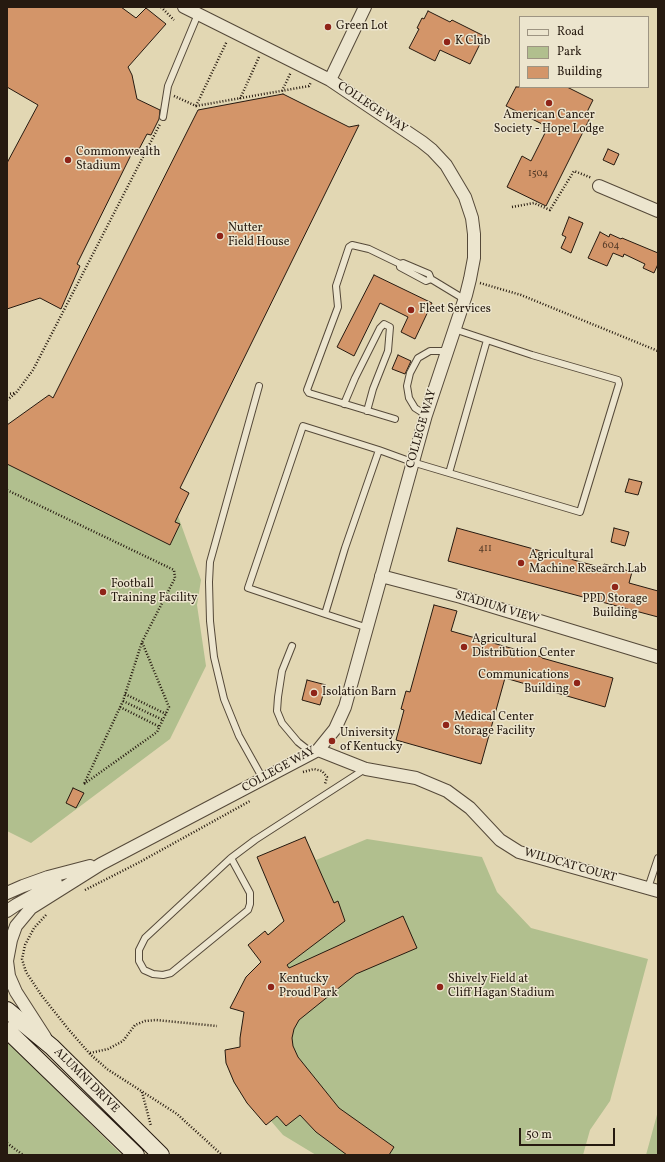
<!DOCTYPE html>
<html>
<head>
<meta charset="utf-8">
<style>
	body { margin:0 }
	#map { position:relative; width:665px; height:1162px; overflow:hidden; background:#e2d7b3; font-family:Vollkorn,serif }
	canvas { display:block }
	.frame { position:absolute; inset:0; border:8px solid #261a10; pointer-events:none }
	.legend { position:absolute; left:519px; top:16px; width:130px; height:72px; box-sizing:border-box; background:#ece5ce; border:1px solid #9d9482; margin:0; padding:5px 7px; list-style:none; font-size:12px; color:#261a10 }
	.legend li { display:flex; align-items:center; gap:8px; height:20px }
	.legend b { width:20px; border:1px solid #9d9482 }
	.scale { position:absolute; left:519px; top:1128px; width:96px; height:18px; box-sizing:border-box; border:2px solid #261a10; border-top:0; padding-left:5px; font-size:12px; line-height:14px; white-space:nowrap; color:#261a10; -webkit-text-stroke:3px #ece5ce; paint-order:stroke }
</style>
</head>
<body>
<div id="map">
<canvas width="665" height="1162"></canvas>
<div class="frame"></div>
<ul class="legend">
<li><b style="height:5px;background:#ece5ce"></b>Road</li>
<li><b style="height:11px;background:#b1bf8e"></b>Park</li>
<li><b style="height:11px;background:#d39569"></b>Building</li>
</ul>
<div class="scale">50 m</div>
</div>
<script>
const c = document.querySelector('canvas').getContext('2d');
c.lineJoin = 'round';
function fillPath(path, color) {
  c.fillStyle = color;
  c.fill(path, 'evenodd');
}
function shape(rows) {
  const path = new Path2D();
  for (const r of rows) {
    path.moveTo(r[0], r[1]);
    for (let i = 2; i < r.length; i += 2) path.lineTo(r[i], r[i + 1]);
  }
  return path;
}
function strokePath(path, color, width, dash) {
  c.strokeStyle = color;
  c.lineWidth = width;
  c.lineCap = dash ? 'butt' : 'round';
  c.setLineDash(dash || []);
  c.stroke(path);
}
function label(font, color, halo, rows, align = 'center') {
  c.font = font + ' Vollkorn,serif';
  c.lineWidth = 3;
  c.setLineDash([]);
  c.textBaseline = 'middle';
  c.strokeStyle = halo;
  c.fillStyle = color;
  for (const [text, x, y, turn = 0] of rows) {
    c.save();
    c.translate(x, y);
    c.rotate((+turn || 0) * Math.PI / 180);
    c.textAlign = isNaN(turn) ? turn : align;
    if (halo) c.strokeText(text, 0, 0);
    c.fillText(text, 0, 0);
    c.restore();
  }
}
fillPath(shape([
	[7,427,173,502,201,580,197,605,206,666,170,739,31,843,7,831],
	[305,837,316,860,367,839,482,857,497,892,531,928,648,959,610,1101,590,1130,583,1155,316,1155,283,1135,271,1121,266,1125,247,1103,234,1083,226,1063,225,1050,240,1047,240,1038,244,1012,230,1008,246,977,261,962,248,945,265,931,268,934,284,921,257,857],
	[7,1040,37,1071,122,1155,7,1155],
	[658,1111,658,1155,646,1155]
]), '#b1bf8e');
const building = shape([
	[7,7,121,7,136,18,146,8,166,24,128,67,132,75,137,99,160,110,159,119,151,135,147,134,137,153,133,151,77,264,80,266,61,309,40,298,7,309,7,163,38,105,7,87,7,7],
	[428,11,450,22,452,20,484,36,470,64,440,50,435,61,409,48,419,29,417,28,422,18,424,19,428,11],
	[516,87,567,87,593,100,585,116,590,118,546,206,507,187,522,156,531,161,548,127,506,106,516,87],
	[283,94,349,127,359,125,180,488,189,493,175,522,180,524,170,545,7,464,7,425,49,395,53,398,198,110,283,94],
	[608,149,619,154,614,165,603,160,608,149],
	[569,217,583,223,571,253,561,248,566,237,562,235,569,217],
	[600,232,609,237,610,234,621,239,622,238,658,253,658,264,654,273,643,268,645,264,624,254,623,257,613,253,607,266,588,258,600,232],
	[374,275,432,303,415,339,401,332,408,317,380,303,354,356,337,347,374,275],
	[398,355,411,361,405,374,392,369,398,355],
	[629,479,642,482,638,495,625,492,629,479],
	[457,528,603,568,604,564,632,572,629,583,658,591,658,617,448,561,457,528],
	[614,528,629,532,625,546,611,542,614,528],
	[434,605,457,611,451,631,542,657,542,658,613,678,605,707,505,678,481,764,396,740,404,710,401,709,406,691,410,692,434,605],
	[307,680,326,685,320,705,302,700,307,680],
	[73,788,84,793,76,808,66,803,73,788],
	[305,837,334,903,338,901,345,921,287,965,289,968,403,916,417,948,356,974,299,1020,294,1029,292,1038,293,1046,298,1057,339,1108,394,1147,389,1155,347,1155,316,1132,300,1115,286,1126,277,1116,266,1125,247,1103,234,1082,226,1063,225,1050,240,1047,240,1038,244,1012,230,1008,246,977,261,962,248,945,265,931,268,935,284,921,257,857,305,837]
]);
fillPath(building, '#d39569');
strokePath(building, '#261a10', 1);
const lane = shape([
	[163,117,168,86,198,14],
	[400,264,400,267,426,281,431,279],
	[259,386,210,562,209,582,210,621,214,657,224,699,239,736,263,779],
	[344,404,355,378,380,328,384,324,390,327,388,351,373,389,367,411],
	[426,415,415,408,409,398,407,386,410,373,418,358,430,351,447,351],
	[395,419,309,393,307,390,338,307,336,286,349,247,352,245,369,249,400,264,403,263,429,274,431,279,464,299],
	[379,450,345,548,325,614,248,588,303,426,379,450,412,462,580,512,619,384,618,380,532,355,487,340],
	[449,473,487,340,454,329],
	[325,614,368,628],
	[292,646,282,671,278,697,277,711,282,723,298,742,312,753],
	[231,858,250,893,250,904,248,910,171,973,163,975,153,974,144,970,139,961,139,950,145,938,231,858,255,840,365,769],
	[648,888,658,858]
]);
const street = shape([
	[330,80,365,7],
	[599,186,658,211],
	[381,576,461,597,658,657],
	[318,750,366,769,416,778,447,791,470,808,500,840,519,852,658,891],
	[7,893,23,886,48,877,90,866],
	[7,911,16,905,56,883],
	[45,1037,16,992,9,976,7,961,11,940,16,926,31,908,101,864,318,750,335,729,345,707,426,415,466,295,470,279,474,258,474,234,472,218,465,197,446,165,432,150,422,142,330,80,184,7]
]);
const secondary = shape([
	[7,1010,52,1047,161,1155],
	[7,1030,136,1155]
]);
strokePath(lane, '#554939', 8);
strokePath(street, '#554939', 14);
strokePath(secondary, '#261a10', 18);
strokePath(shape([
	[161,7,174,20],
	[282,91,291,72],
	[174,96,196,106,309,86,311,82],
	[240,99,259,57],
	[196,106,227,41],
	[512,207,534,203,550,210,574,171,592,178],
	[480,283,521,295,658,351],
	[7,394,16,393],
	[7,400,16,393,33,370,160,124],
	[7,490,174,570,175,578,142,642,123,701,84,784],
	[125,694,166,714],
	[123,701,163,720],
	[120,707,160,727],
	[303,772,314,769,322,771,327,777,325,784],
	[84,784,157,732,169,707,142,642],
	[85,890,138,863,250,801],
	[46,915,34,928,25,945,22,959,26,972,42,996,69,1030,90,1054,107,1069,177,1114,222,1155],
	[90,1053,108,1049,123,1041,135,1025,145,1021,156,1020,217,1026],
	[142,1092,151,1126],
	[7,1143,23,1155]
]), '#261a10', 2.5, [1, 2]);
strokePath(lane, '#ece5ce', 6);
strokePath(street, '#ece5ce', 12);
strokePath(secondary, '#ece5ce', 16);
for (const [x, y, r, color] of [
	[328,27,4,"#8f2418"],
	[447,42,4,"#8f2418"],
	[549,103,4,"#8f2418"],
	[68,160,4,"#8f2418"],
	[220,236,4,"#8f2418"],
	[411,310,4,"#8f2418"],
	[521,563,4,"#8f2418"],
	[615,587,4,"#8f2418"],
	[103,592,4,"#8f2418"],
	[464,647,4,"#8f2418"],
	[577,683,4,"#8f2418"],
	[314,693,4,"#8f2418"],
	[446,725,4,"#8f2418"],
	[332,741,4,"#8f2418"],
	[271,987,4,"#8f2418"],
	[440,987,4,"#8f2418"]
]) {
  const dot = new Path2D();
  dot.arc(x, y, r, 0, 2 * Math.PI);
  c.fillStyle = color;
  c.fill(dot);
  strokePath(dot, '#ece5ce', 1.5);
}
label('10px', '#513926', null, [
	["1504",538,174],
	["604",611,246],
	["411",485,549]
]);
label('12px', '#261a10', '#ece5ce', [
	["Green Lot",336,27],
	["K Club",455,42],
	["American Cancer",549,116,"center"],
	["Society - Hope Lodge",549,130,"center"],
	["Commonwealth",76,153],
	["Stadium",76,167],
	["Nutter",228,229],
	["Field House",228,243],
	["Fleet Services",419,310],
	["Agricultural",529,556],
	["Machine Research Lab",529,570],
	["Football",111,585],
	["Training Facility",111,599],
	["PPD Storage",615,600,"center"],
	["Building",615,614,"center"],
	["Agricultural",472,640],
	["Distribution Center",472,654],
	["Communications",569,676,"right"],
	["Building",569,690,"right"],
	["Isolation Barn",322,693],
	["Medical Center",454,718],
	["Storage Facility",454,732],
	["University",340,734],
	["of Kentucky",340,748],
	["Kentucky",279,980],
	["Proud Park",279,994],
	["Shively Field at",448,980],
	["Cliff Hagan Stadium",448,994]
], 'left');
label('12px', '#261a10', '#ece5ce', [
	["COLLEGE WAY",372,108,34],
	["COLLEGE WAY",422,429,-74],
	["STADIUM VIEW",497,608,17],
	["COLLEGE WAY",279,770,-29],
	["WILDCAT COURT",570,866,16],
	["ALUMNI DRIVE",86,1081,45]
]);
</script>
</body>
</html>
